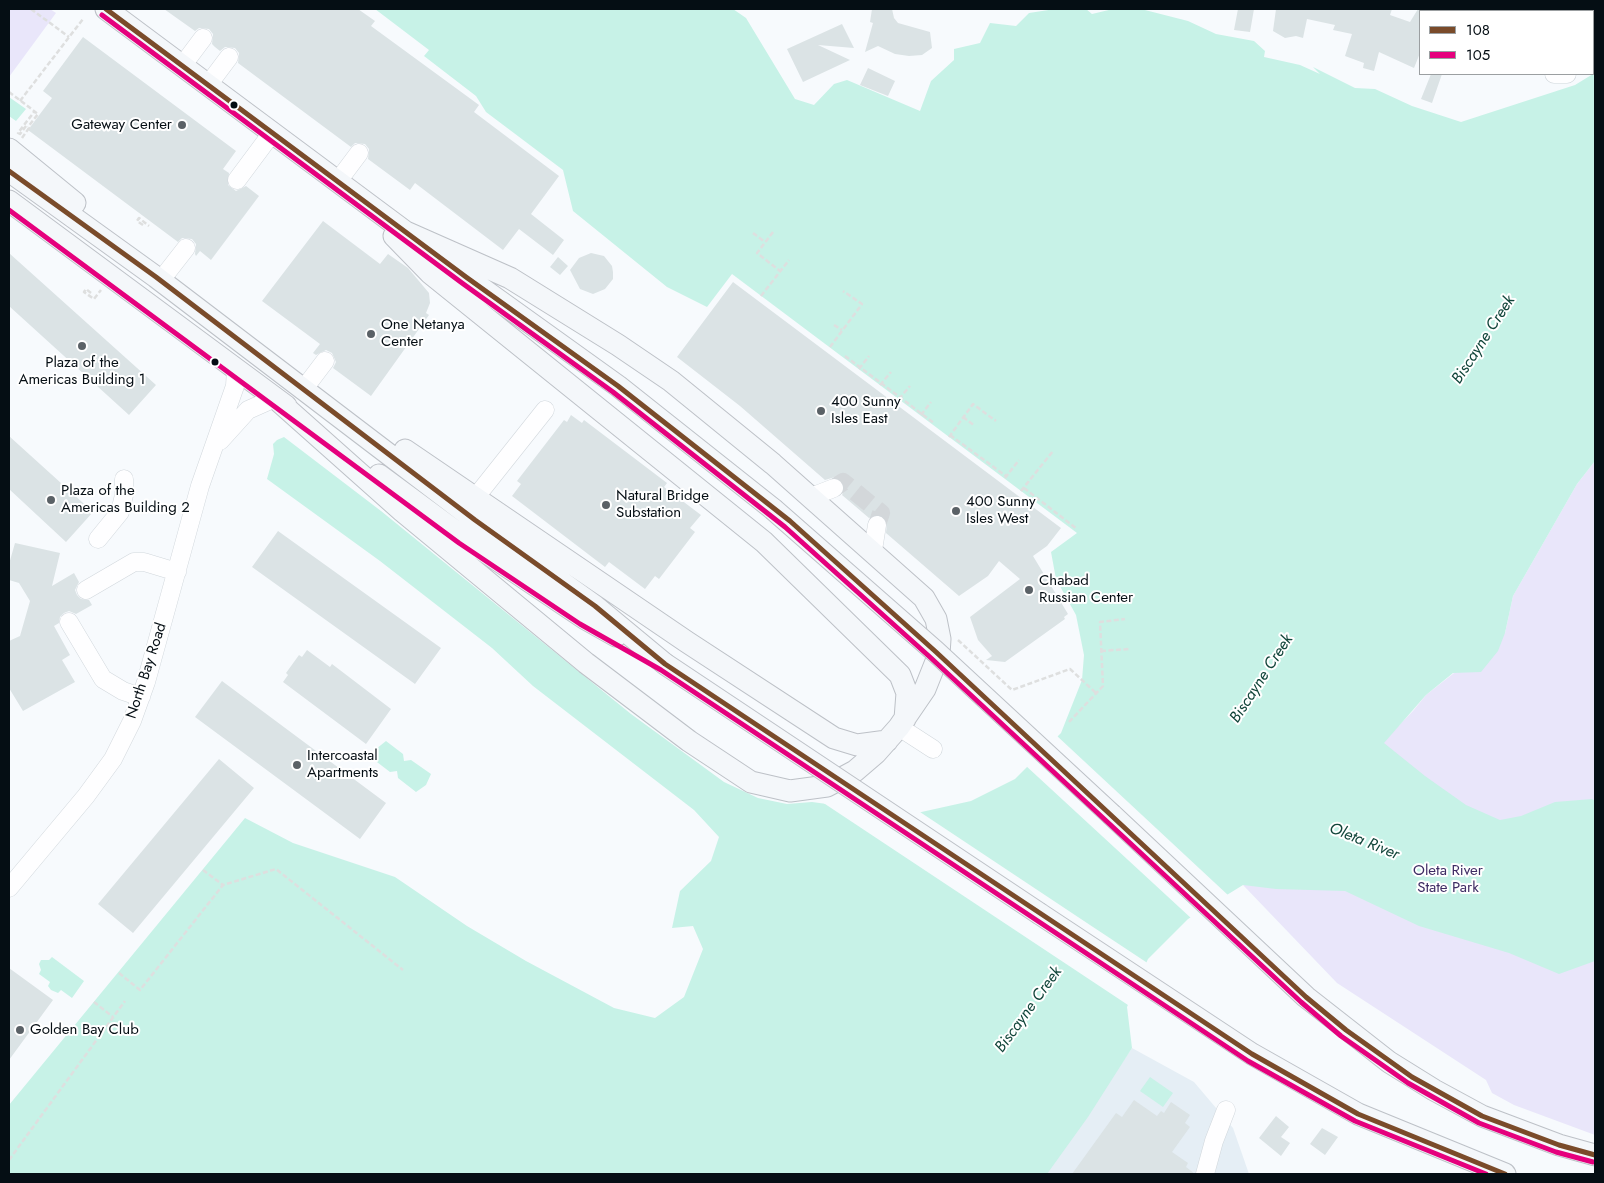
<!DOCTYPE html>
<html>
<head>
<meta charset="utf-8">
<style>
	body { margin:0 }
	#map { position:relative; width:1604px; height:1183px; overflow:hidden; background:#f7fafd; font-family:Jost,sans-serif }
	canvas { display:block }
	.frame { position:absolute; inset:0; border:10px solid #050e14; pointer-events:none }
	.legend { position:absolute; left:1419px; top:10px; width:175px; height:65px; box-sizing:border-box; background:#fff; border:1px solid #9b9fa1; margin:0; padding:6px 9px; list-style:none; font-size:15px; color:#050e14 }
	.legend li { display:flex; align-items:center; gap:10px; height:25px }
	.legend b { width:25px; border:1px solid #9b9fa1 }
</style>
</head>
<body>
<div id="map">
<canvas width="1604" height="1183"></canvas>
<div class="frame"></div>
<ul class="legend">
<li><b style="height:6px;background:#7a4b2a"></b>108</li>
<li><b style="height:6px;background:#e5007d"></b>105</li>
</ul>
</div>
<script>
const c = document.querySelector('canvas').getContext('2d');
c.lineJoin = 'round';
function fillPath(path, color) {
  c.fillStyle = color;
  c.fill(path, 'evenodd');
}
function shape(rows) {
  const path = new Path2D();
  for (const r of rows) {
    path.moveTo(r[0], r[1]);
    for (let i = 2; i < r.length; i += 2) path.lineTo(r[i], r[i + 1]);
  }
  return path;
}
function strokePath(path, color, width, dash) {
  c.strokeStyle = color;
  c.lineWidth = width;
  c.lineCap = dash ? 'butt' : 'round';
  c.setLineDash(dash || []);
  c.stroke(path);
}
function label(font, color, halo, rows, align = 'center') {
  c.font = font + ' Jost,sans-serif';
  c.lineWidth = 4;
  c.setLineDash([]);
  c.textBaseline = 'middle';
  c.strokeStyle = halo;
  c.fillStyle = color;
  for (const [text, x, y, turn = 0] of rows) {
    c.save();
    c.translate(x, y);
    c.rotate((+turn || 0) * Math.PI / 180);
    c.textAlign = isNaN(turn) ? turn : align;
    if (halo) c.strokeText(text, 0, 0);
    c.fillText(text, 0, 0);
    c.restore();
  }
}
fillPath(shape([
	[1132,1048,1194,1082,1233,1128,1249,1174,1045,1174]
]), '#e5eef5');
fillPath(shape([
	[9,9,50,9,56,13,9,77],
	[1595,461,1595,1135,1514,1105,1492,1093,1486,1080,1337,983,1243,885,1413,711,1426,695,1505,633,1513,596,1577,484]
]), '#e9e6fa');
fillPath(shape([
	[375,9,733,9,746,18,795,99,814,105,834,84,847,80,920,111,931,81,954,60,954,49,980,43,990,23,1016,26,1029,13,1055,9,1086,9,1092,14,1113,9,1141,9,1188,21,1216,34,1254,41,1265,51,1264,57,1300,65,1320,74,1313,67,1355,88,1375,89,1412,106,1461,122,1575,85,1593,74,1595,67,1595,461,1577,484,1513,596,1505,633,1498,651,1481,672,1453,673,1426,695,1384,743,1425,776,1466,805,1500,820,1521,816,1555,802,1592,799,1595,801,1595,961,1559,974,1509,953,1419,926,1345,891,1276,889,1243,885,1188,919,1148,959,1127,1007,1132,1048,1088,1117,1047,1174,9,1174,9,1105,245,818,293,843,395,877,467,926,526,961,614,1008,655,1018,684,997,703,949,693,926,672,928,680,891,711,861,719,837,694,810,533,686,492,648,380,561,267,479,274,454,273,444,277,440,284,437,381,511,631,714,724,782,758,798,787,804,812,802,908,815,971,801,1015,779,1061,733,1082,680,1084,655,1076,615,1056,579,1051,552,1077,533,732,274,707,307,667,287,573,211,563,170,486,112,476,96,424,56,429,50],
	[9,97,26,109,16,121,9,116],
	[386,741,403,754,404,761,411,760,431,774,426,785,416,792,398,778,397,771,390,772,373,759,376,749],
	[52,957,84,981,72,998,61,990,58,993,51,990,48,986,50,982,39,974,41,970,39,964,41,960,49,960],
	[1150,1077,1173,1093,1163,1107,1140,1091]
]), '#c7f2e7');
fillPath(shape([
	[1056,735,1229,896,1192,919,1025,765],
	[819,800,908,812,917,810,1090,925,1149,964,1131,1007]
]), '#f7fafd');
fillPath(shape([
	[164,9,358,9,375,21,371,26,479,105,474,112,559,176,531,214,564,240,553,255,519,229,503,250,415,183,410,190,368,159,369,149,365,144,355,143,351,147,238,63,239,53,235,48,225,47,220,51,215,47,212,44,213,34,209,29,199,28,195,31],
	[872,9,892,9,894,18,898,23,930,32,932,48,922,55,909,56,895,54,878,46,865,52,873,23,870,22],
	[1238,9,1254,9,1250,32,1234,30],
	[1276,9,1392,9,1390,15,1410,22,1418,9,1420,9,1420,53,1414,68,1379,52,1374,71,1363,68,1364,63,1345,56,1352,34,1333,30,1335,25,1307,19,1303,38,1296,36,1285,38,1273,31],
	[842,24,854,48,818,45,850,60,803,82,787,49],
	[83,37,236,151,223,169,229,173,228,185,236,191,246,186,259,196,211,260,200,251,196,256,195,254,196,244,192,239,182,238,178,242,28,130,52,98,43,91],
	[868,68,895,81,888,96,860,85],
	[1431,74,1442,74,1432,103,1421,99],
	[323,221,380,264,388,254,408,268,429,293,430,303,426,313,429,315,371,396,333,368,336,362,332,353,326,350,316,355,313,353,320,344,262,301],
	[9,253,156,385,129,415,9,306],
	[591,253,604,256,612,266,613,272,613,279,605,289,593,294,580,289,570,270,579,258],
	[558,257,568,266,560,275,550,267],
	[733,282,1061,528,1047,546,1033,556,1068,614,1064,617,1065,619,1005,662,986,660,992,656,978,640,970,617,1020,579,999,561,988,576,959,596,886,533,887,522,884,517,878,514,869,518,842,495,845,489,841,480,835,477,825,480,740,406,677,357],
	[571,415,582,423,584,420,667,483,664,487,701,515,690,528,695,532,659,579,655,576,645,589,609,562,605,567,512,496,521,484,517,481,564,420,567,422],
	[9,436,93,512,66,542,9,489],
	[278,531,441,648,415,684,252,567],
	[15,543,60,553,52,586,74,573,79,582,75,590,77,595,81,599,89,600,92,605,76,614,69,611,64,613,60,617,59,623,54,626,70,655,62,660,75,682,23,711,9,688,9,641,20,636,30,601,19,583,9,580,9,564],
	[307,650,330,667,332,664,391,709,366,744,283,682,288,675,286,673,299,655,302,657],
	[222,681,386,803,360,839,195,717],
	[219,759,254,788,133,933,98,904],
	[9,968,53,1000,9,1060],
	[1134,1100,1157,1116,1161,1111,1164,1113,1171,1102,1190,1115,1185,1123,1190,1127,1172,1152,1188,1163,1186,1167,1195,1174,1072,1174,1116,1113,1122,1117],
	[1276,1116,1289,1127,1281,1137,1290,1143,1281,1156,1259,1138],
	[1322,1128,1338,1137,1325,1155,1310,1144]
]), '#dbe3e5');
strokePath(shape([
	[834,488,843,482,881,513,877,525]
]), '#d3d7da', 18, [18, 9]);
const minor = shape([
	[1481,9,1486,11],
	[182,66,203,38],
	[1554,74,1567,74],
	[208,85,229,57],
	[237,180,272,133],
	[338,181,359,153],
	[161,280,186,248],
	[303,390,325,361],
	[220,441,248,410,275,398],
	[811,497,834,488],
	[475,498,545,410],
	[98,539,120,512,124,495,124,479],
	[873,550,877,525],
	[86,590,134,562,144,562,177,572],
	[69,622,103,679,123,691,141,697],
	[899,727,933,749],
	[9,888,86,796,113,759,132,721,146,682,200,486,235,386,236,368],
	[1205,1174,1214,1141,1226,1110]
]);
const major = shape([
	[106,9,466,277,618,386,773,509],
	[9,149,75,203],
	[9,171,156,277,475,520,595,606,665,664],
	[9,201,286,406],
	[394,236,430,273,764,542,900,675,907,693,905,719],
	[275,398,402,511,586,663,689,741,751,782,790,791,827,786,855,771,876,753,899,727,925,689,939,654,940,639,936,619,924,598,773,464,671,381,618,345,510,278,406,232],
	[405,450,687,642,834,738,857,745,887,741],
	[379,475,463,537,584,618,616,636],
	[1112,815,1306,997,1389,1062,1434,1090,1482,1116,1559,1145,1595,1155],
	[1040,914,1252,1054,1358,1114,1505,1174]
]);
strokePath(minor, '#d1d7dc', 19);
strokePath(major, '#bdc1c7', 23);
strokePath(shape([
	[31,9,69,37],
	[9,92,38,114,28,127],
	[20,101,83,19],
	[26,126,20,134,18,133,34,112],
	[22,138,29,128,27,127],
	[143,225,137,221,139,218,149,226],
	[773,232,757,253,780,271],
	[753,233,765,242],
	[91,293,86,289,84,292,94,299,101,290],
	[761,296,789,260],
	[834,325,842,330],
	[830,347,862,304,843,291],
	[845,356,934,423],
	[859,369,869,356],
	[880,385,891,372],
	[899,399,910,386],
	[921,415,931,402],
	[963,417,975,426],
	[950,435,1006,476],
	[949,437,973,404,996,421],
	[1005,478,1019,460],
	[1024,488,1077,529],
	[1021,491,1053,451],
	[958,640,1012,690,1070,669,1096,693],
	[1101,651,1129,649],
	[1069,722,1103,686,1100,622,1125,619],
	[203,870,223,885],
	[119,973,140,990,223,885,276,869,403,970],
	[94,1002,113,1017],
	[9,1160,125,1001]
]), '#dedfdf', 2.5, [5, 2.5]);
strokePath(minor, '#fefeff', 18);
strokePath(major, '#f4f7fa', 21);
const majorBridge = shape([
	[773,509,936,652,1112,815],
	[665,664,1040,914]
]);
strokePath(majorBridge, '#bdc1c7', 23, []);
strokePath(majorBridge, '#f4f7fa', 21);
strokePath(shape([
	[106,9,466,277,618,386,790,521,936,652,1306,997,1346,1030,1412,1077,1482,1116,1559,1145,1595,1155],
	[9,171,156,277,475,520,595,606,665,664,1252,1054,1358,1114,1505,1174]
]), '#7a4b2a', 5);
strokePath(shape([
	[102,15,462,283,613,392,785,527,931,658,1301,1002,1341,1036,1408,1083,1479,1123,1556,1152,1593,1162],
	[9,210,459,543,580,624,661,670,1248,1061,1355,1121,1486,1174]
]), '#e5007d', 5);
for (const [x, y, r, color] of [
	[234,105,4.5,"#050e14"],
	[182,125,5,"#5a6166"],
	[371,334,5,"#5a6166"],
	[82,346,5,"#5a6166"],
	[215,362,4.5,"#050e14"],
	[821,411,5,"#5a6166"],
	[51,500,5,"#5a6166"],
	[606,505,5,"#5a6166"],
	[956,511,5,"#5a6166"],
	[1029,590,5,"#5a6166"],
	[297,765,5,"#5a6166"],
	[20,1030,5,"#5a6166"]
]) {
  const dot = new Path2D();
  dot.arc(x, y, r, 0, 2 * Math.PI);
  c.fillStyle = color;
  c.fill(dot);
  strokePath(dot, '#fff', 2);
}
label('15px', '#050e14', '#fff', [
	["Gateway Center",172,125,"right"],
	["One Netanya",381,325],
	["Center",381,342],
	["Plaza of the",82,363,"center"],
	["Americas Building 1",82,380,"center"],
	["400 Sunny",831,402],
	["Isles East",831,419],
	["Plaza of the",61,491],
	["Americas Building 2",61,508],
	["Natural Bridge",616,496],
	["Substation",616,513],
	["400 Sunny",966,502],
	["Isles West",966,519],
	["Chabad",1039,581],
	["Russian Center",1039,598],
	["Intercoastal",307,756],
	["Apartments",307,773],
	["Golden Bay Club",30,1030]
], 'left');
label('15px', '#050e14', '#fff', [
	["North Bay Road",147,671,-72]
]);
label('15px', '#3e2c64', '#fff', [
	["Oleta River",1448,871],
	["State Park",1448,888]
]);
label('italic 16px', '#11453a', '#fff', [
	["Biscayne Creek",1484,340,-57],
	["Biscayne Creek",1262,679,-57],
	["Oleta River",1364,842,22],
	["Biscayne Creek",1029,1010,-54]
]);
</script>
</body>
</html>
